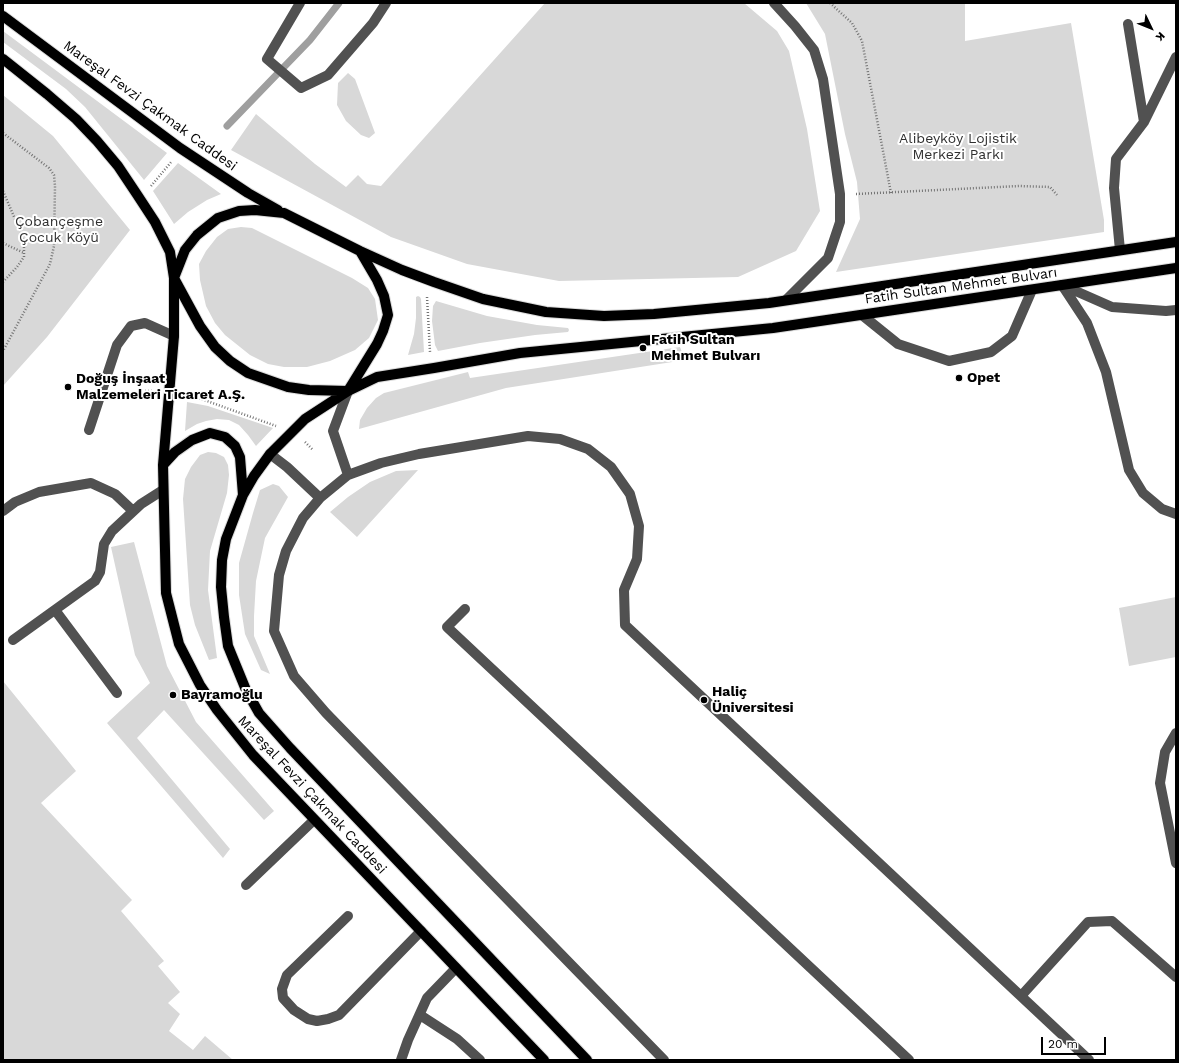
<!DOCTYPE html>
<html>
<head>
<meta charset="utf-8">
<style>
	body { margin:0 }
	#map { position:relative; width:1179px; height:1063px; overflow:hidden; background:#fff; font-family:"Work Sans",sans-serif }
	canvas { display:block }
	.frame { position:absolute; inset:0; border:4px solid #000; pointer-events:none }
	.north { position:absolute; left:1131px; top:8px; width:40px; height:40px; -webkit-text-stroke:3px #fff; paint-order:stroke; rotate:133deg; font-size:11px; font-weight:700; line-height:16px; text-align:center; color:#000 }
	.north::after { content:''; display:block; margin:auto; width:14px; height:18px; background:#000; clip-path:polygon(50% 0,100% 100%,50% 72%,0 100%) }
	.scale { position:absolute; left:1041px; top:1037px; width:65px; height:18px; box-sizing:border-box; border:2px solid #000; border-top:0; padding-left:5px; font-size:12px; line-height:14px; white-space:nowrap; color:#000; -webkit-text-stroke:3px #fff; paint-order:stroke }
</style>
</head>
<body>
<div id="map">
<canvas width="1179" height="1063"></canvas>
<div class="frame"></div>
<div class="north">K</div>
<div class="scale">20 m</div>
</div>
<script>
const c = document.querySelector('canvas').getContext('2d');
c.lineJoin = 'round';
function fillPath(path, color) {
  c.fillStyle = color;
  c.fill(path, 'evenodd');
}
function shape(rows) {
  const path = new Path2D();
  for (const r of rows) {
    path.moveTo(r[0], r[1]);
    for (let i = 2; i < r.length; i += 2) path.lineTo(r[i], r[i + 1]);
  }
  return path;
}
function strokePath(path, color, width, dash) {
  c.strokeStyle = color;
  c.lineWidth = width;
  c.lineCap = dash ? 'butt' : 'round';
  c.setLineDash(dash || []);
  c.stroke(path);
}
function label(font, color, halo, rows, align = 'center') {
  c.font = font + ' "Work Sans",sans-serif';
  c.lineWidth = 4;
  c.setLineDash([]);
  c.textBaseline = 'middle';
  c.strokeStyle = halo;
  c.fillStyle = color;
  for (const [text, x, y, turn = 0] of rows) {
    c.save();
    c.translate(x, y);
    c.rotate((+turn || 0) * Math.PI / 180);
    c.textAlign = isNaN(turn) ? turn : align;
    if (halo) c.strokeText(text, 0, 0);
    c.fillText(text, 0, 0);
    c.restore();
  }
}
fillPath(shape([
	[545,3,744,3,777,31,789,51,807,129,820,211,796,251,738,277,559,281,467,264,391,237,231,150,256,114,315,164,346,187,358,175,367,184,381,186],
	[806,3,965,3,965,41,1071,23,1104,220,1104,232,836,272,860,219,857,182,845,134,825,34],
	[3,31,167,153,144,180,85,107,66,89,3,42],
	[348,73,355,79,375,133,369,138,361,135,346,121,337,105,338,83],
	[3,95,53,136,130,230,47,337,3,386],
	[178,163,221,194,207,200,188,212,174,224,153,191],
	[241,227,252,228,352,278,368,288,375,299,378,320,369,338,355,350,330,361,307,367,284,367,268,364,250,355,225,335,215,323,206,306,200,280,199,264,206,251,217,237,228,229],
	[418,296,420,297,421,299,424,352,408,355,414,334,416,318,416,297],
	[436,301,487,316,537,325,568,328,569,330,568,332,535,335,480,343,438,351,435,345,432,321,433,306],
	[680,347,685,360,506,388,359,429,360,420,367,408,376,398,384,393,468,372,470,378],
	[187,402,208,406,273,428,256,446,248,435,239,425,229,420,217,419,206,421,197,424,185,431],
	[208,452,216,453,224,457,228,465,229,475,227,493,210,551,208,590,217,658,209,660,195,625,190,605,183,499,185,479,191,467,200,455],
	[418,470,357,537,330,512,348,497,370,482,396,471],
	[273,484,279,486,288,497,265,538,256,581,254,616,254,636,270,674,261,670,245,634,239,595,239,563,253,513,260,490],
	[134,542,167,666,196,722,274,811,264,820,164,710,137,738,230,849,223,858,107,723,150,683,135,655,111,547],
	[1176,597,1176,657,1129,666,1119,608],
	[3,681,76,771,41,803,132,900,121,911,164,961,158,966,180,992,168,1003,180,1014,169,1031,193,1050,205,1036,233,1060,3,1060]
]), '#d8d8d8');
strokePath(shape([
	[227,126,310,40,339,3]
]), '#9f9f9f', 7);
const major = shape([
	[3,16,180,148,248,193,278,210],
	[3,59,47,94,76,119,97,141,118,166,138,196,155,222,170,252,174,278,174,336,163,465,166,593,179,644,200,685,217,710,253,755,544,1060],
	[174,278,185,250,197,235,218,218,239,211,255,210,284,213,360,251,402,270,434,282,483,299,546,312,604,316,654,314,769,303,1176,242],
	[175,280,200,326,215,347,230,361,248,373,288,387,309,390,348,391],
	[348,391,377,344,383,331,388,315,384,296,377,280,360,251],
	[163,465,175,452,192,440,210,433,225,437,235,446,240,457,243,495],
	[587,1060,290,748,259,713,246,690,228,646,224,617,221,587,222,560,226,539,243,495,254,476,270,454,305,419,348,391,377,377,434,368,520,353,773,328,1176,268]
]);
strokePath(major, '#dbdbdb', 12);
strokePath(shape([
	[830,3,852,23,862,41,891,193],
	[3,133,49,168,54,175,55,186,54,246,50,264,3,351],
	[151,186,172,161],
	[3,191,21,233,24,245,24,257,17,267,3,282],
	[856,194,1019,186,1050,187,1057,195],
	[3,243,24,253],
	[427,297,430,352],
	[145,391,154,391],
	[185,393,276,426],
	[305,442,313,450]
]), '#737373', 2.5, [1, 2]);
strokePath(shape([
	[300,3,267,59,301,88,328,75,373,23,386,3],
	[774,3,795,26,814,50,823,79,840,194,840,222,828,258,786,300],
	[1128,24,1144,122],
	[1120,250,1114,188,1116,159,1144,122,1176,57],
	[1062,285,1087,323,1106,372,1129,470,1143,493,1162,509,1176,514],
	[1062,285,1112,307,1166,311,1176,310],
	[862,315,898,344,949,361,991,352,1012,336,1032,290],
	[348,391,333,431,348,475],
	[89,430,117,345,131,326,145,323,174,336],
	[270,454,287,467,320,498],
	[3,511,15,502,39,492,91,483,115,494,133,511],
	[465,609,447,627,909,1060],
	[55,610,117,693],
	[13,640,95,581,100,572,104,544,112,531,141,504,163,490],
	[1176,733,1165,752,1160,783,1176,863],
	[246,885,314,820],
	[348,916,287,975,282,989,283,998,294,1010,308,1019,317,1021,328,1019,339,1015,421,931],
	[1021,996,1088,922,1112,921,1176,977],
	[420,1015,457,1039,480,1060],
	[401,1060,408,1040,427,998,456,968],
	[664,1060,326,713,294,676,274,631,279,575,286,551,303,518,320,498,348,475,381,463,419,454,528,436,560,439,588,449,611,467,630,494,639,526,637,559,624,590,625,625,1089,1060]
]), '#515151', 10);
strokePath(major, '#000', 10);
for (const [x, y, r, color] of [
	[643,348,4,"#000"],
	[959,378,4,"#000"],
	[68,387,4,"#000"],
	[173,695,4,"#000"],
	[704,700,4,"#000"]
]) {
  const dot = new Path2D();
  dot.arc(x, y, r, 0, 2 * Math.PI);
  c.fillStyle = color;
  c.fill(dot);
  strokePath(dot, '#fff', 1.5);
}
label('14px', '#000', '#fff', [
	["Mareşal Fevzi Çakmak Caddesi",150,106,36],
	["Fatih Sultan Mehmet Bulvarı",961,286,-8],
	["Mareşal Fevzi Çakmak Caddesi",312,795,47]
]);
label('14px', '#2f2f2f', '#fff', [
	["Alibeyköy Lojistik",958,139],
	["Merkezi Parkı",958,155],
	["Çobançeşme",59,222],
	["Çocuk Köyü",59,238]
]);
label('bold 14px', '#000', '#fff', [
	["Fatih Sultan",651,340],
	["Mehmet Bulvarı",651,356],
	["Opet",967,378],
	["Doğuş İnşaat",76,379],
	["Malzemeleri Ticaret A.Ş.",76,395],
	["Haliç",712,692],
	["Üniversitesi",712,708],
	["Bayramoğlu",181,695]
], 'left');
</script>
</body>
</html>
